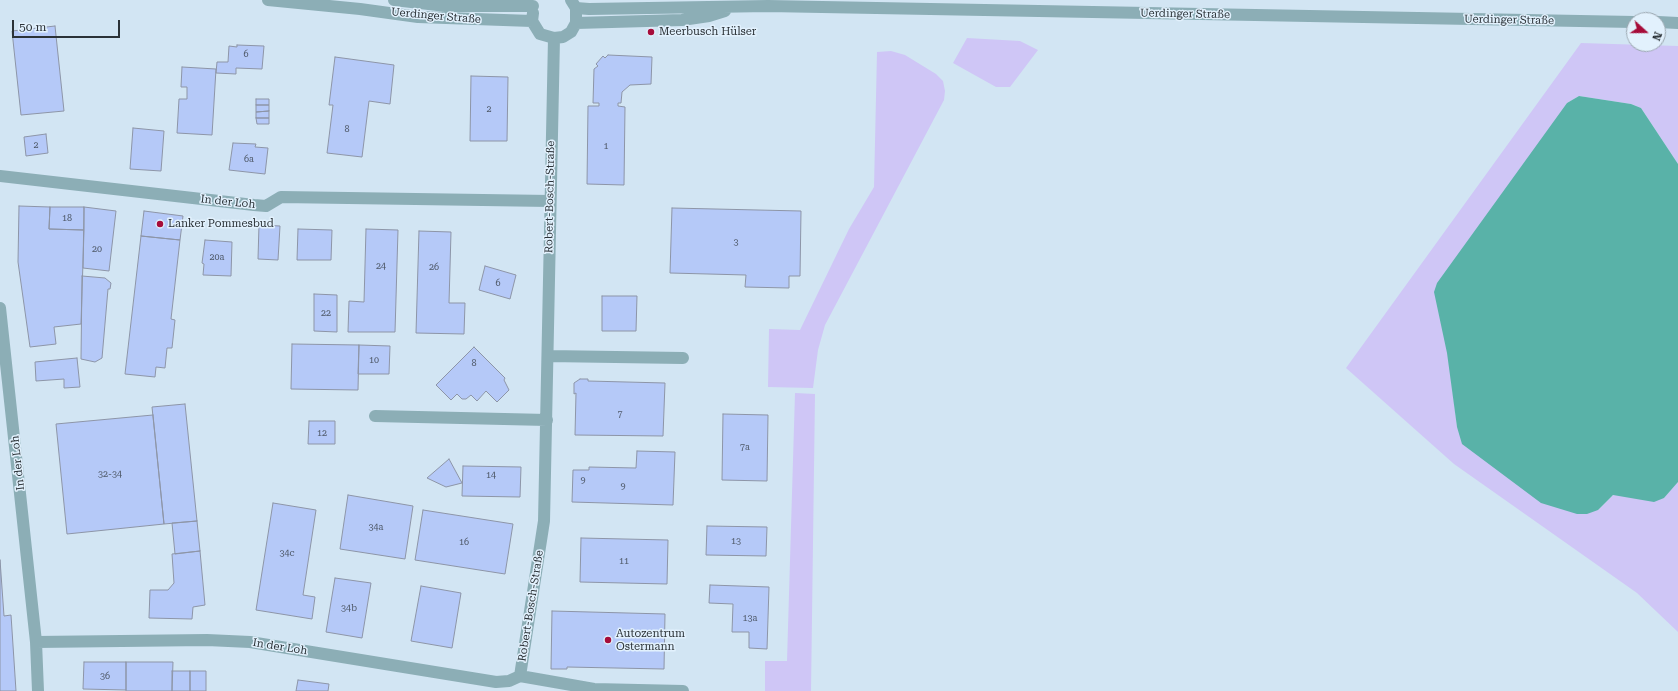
<!DOCTYPE html>
<html>
<head>
<meta charset="utf-8">
<style>
	body { margin:0 }
	#map { position:relative; width:1678px; height:691px; overflow:hidden; background:#d2e5f3; font-family:"Roboto Serif",serif }
	canvas { display:block }
	.north { position:absolute; left:1626px; top:12px; width:40px; height:40px; box-sizing:border-box; background:#e2f1fd; border:1px solid #99a5ae; border-radius:50%; rotate:111deg; font-size:11px; font-weight:700; line-height:16px; text-align:center; color:#2b3237 }
	.north::after { content:''; display:block; margin:auto; width:14px; height:18px; background:#a60c3a; clip-path:polygon(50% 0,100% 100%,50% 72%,0 100%) }
	.scale { position:absolute; left:12px; top:20px; width:108px; height:18px; box-sizing:border-box; border:2px solid #2b3237; border-top:0; padding-left:5px; font-size:12px; line-height:14px; white-space:nowrap; color:#2b3237; -webkit-text-stroke:3px #e2f1fd; paint-order:stroke }
</style>
</head>
<body>
<div id="map">
<canvas width="1678" height="691"></canvas>
<div class="north">N</div>
<div class="scale">50 m</div>
</div>
<script>
const c = document.querySelector('canvas').getContext('2d');
c.lineJoin = 'round';
function fillPath(path, color) {
  c.fillStyle = color;
  c.fill(path, 'evenodd');
}
function shape(rows) {
  const path = new Path2D();
  for (const r of rows) {
    path.moveTo(r[0], r[1]);
    for (let i = 2; i < r.length; i += 2) path.lineTo(r[i], r[i + 1]);
  }
  return path;
}
function strokePath(path, color, width, dash) {
  c.strokeStyle = color;
  c.lineWidth = width;
  c.lineCap = dash ? 'butt' : 'round';
  c.setLineDash(dash || []);
  c.stroke(path);
}
function label(font, color, halo, rows, align = 'center') {
  c.font = font + ' "Roboto Serif",serif';
  c.lineWidth = 3;
  c.setLineDash([]);
  c.textBaseline = 'middle';
  c.strokeStyle = halo;
  c.fillStyle = color;
  for (const [text, x, y, turn = 0] of rows) {
    c.save();
    c.translate(x, y);
    c.rotate((+turn || 0) * Math.PI / 180);
    c.textAlign = isNaN(turn) ? turn : align;
    if (halo) c.strokeText(text, 0, 0);
    c.fillText(text, 0, 0);
    c.restore();
  }
}
fillPath(shape([
	[967,38,1020,41,1038,50,1010,87,996,87,953,63],
	[1581,43,1678,46,1678,164,1641,108,1631,104,1579,96,1567,103,1448,353,1457,427,1598,510,1613,495,1664,498,1678,482,1678,632,1637,593,1454,464,1346,368],
	[891,51,905,55,936,74,943,81,945,91,944,100,825,325,818,350,813,388,768,387,769,329,800,330,849,229,874,187,877,52],
	[795,393,815,394,811,691,765,691,765,661,787,661]
]), '#cfc6f6');
fillPath(shape([
	[1579,96,1631,104,1641,108,1678,164,1678,482,1664,498,1654,502,1613,495,1598,510,1587,514,1577,514,1541,503,1462,444,1457,427,1447,353,1434,292,1437,283,1567,103]
]), '#59b2a8');
const building = shape([
	[55,26,64,111,21,115,12,31,55,26],
	[237,45,264,46,262,69,236,68,236,74,216,73,217,62,228,62,229,46,237,47,237,45],
	[608,55,652,57,651,84,630,85,622,92,621,103,618,103,618,106,625,107,624,185,587,184,588,106,599,106,599,103,593,103,594,69,598,66,596,64,603,56,605,58,608,55],
	[335,57,394,65,390,104,369,101,362,157,327,153,333,105,329,105,335,57],
	[182,67,216,69,212,135,177,133,179,99,187,99,187,87,181,87,182,67],
	[471,76,508,77,507,141,470,141,471,76],
	[256,99,269,99,269,105,256,105,256,99],
	[256,105,269,105,269,111,256,112,256,105],
	[269,111,269,118,256,118,256,112,269,111],
	[256,118,269,118,269,124,257,124,256,118],
	[133,128,164,131,161,171,130,169,133,128],
	[46,134,48,153,26,156,24,137,46,134],
	[233,143,256,144,255,147,268,148,265,174,229,170,233,143],
	[19,206,50,207,49,229,84,230,81,324,54,327,56,344,30,347,18,262,19,206],
	[50,207,84,207,84,230,49,229,50,207],
	[84,207,116,211,109,271,83,268,84,207],
	[672,208,801,211,800,276,789,276,789,288,745,287,746,275,670,273,672,208],
	[144,211,183,216,180,240,141,236,144,211],
	[259,225,280,226,278,260,258,259,259,225],
	[298,229,332,230,331,260,297,260,298,229],
	[366,229,398,230,395,332,348,332,349,301,364,302,366,229],
	[419,231,451,232,449,303,465,303,464,334,416,333,419,231],
	[141,236,180,240,171,319,175,320,172,348,167,348,165,368,156,367,155,377,125,374,141,236],
	[205,240,232,242,231,276,203,275,204,264,202,263,205,240],
	[485,266,516,275,510,299,479,290,485,266],
	[82,276,105,278,111,283,110,289,108,289,102,358,95,362,81,359,82,276],
	[314,294,337,295,337,332,314,331,314,294],
	[602,296,637,296,636,331,602,331,602,296],
	[292,344,359,345,358,390,291,389,292,344],
	[359,345,390,346,389,374,358,374,359,345],
	[474,347,505,378,504,380,509,390,497,402,486,391,477,401,471,395,466,399,462,399,457,394,451,400,436,385,474,347],
	[77,358,80,387,64,388,64,379,36,381,35,362,77,358],
	[580,379,588,379,588,381,665,383,663,436,575,435,576,393,574,394,574,383,580,379],
	[185,404,197,521,164,524,152,407,185,404],
	[723,414,768,415,767,481,722,480,723,414],
	[153,415,164,524,67,534,56,424,153,415],
	[309,421,335,421,335,444,308,444,309,421],
	[637,451,675,452,673,505,572,502,573,470,589,470,589,467,636,468,637,451],
	[449,459,462,483,446,487,427,478,449,459],
	[463,466,521,467,520,497,462,496,463,466],
	[348,495,413,506,405,559,340,549,348,495],
	[273,503,316,510,303,595,315,597,312,619,256,610,273,503],
	[423,510,513,524,505,574,415,560,423,510],
	[197,521,200,551,175,554,172,523,197,521],
	[707,526,767,527,766,556,706,555,707,526],
	[581,538,668,540,667,584,580,582,581,538],
	[200,551,205,605,193,607,192,619,149,618,150,590,168,590,174,583,172,554,200,551],
	[0,560,4,616,11,615,16,691,0,691,0,560],
	[335,578,371,583,362,638,326,632,335,578],
	[710,585,769,587,767,649,749,648,749,632,732,632,733,604,709,603,710,585],
	[421,586,461,593,452,648,411,641,421,586],
	[552,611,665,614,664,669,567,667,567,669,551,669,552,611],
	[84,662,126,662,126,690,83,689,84,662],
	[126,662,173,662,172,691,126,691,126,662],
	[172,671,190,671,190,691,172,691,172,671],
	[190,671,206,671,206,691,190,691,190,671],
	[298,680,329,684,328,691,296,691,298,680]
]);
fillPath(building, '#b5c9f8');
strokePath(building, '#8d95a7', 1);
strokePath(shape([
	[268,0,360,9,418,17,532,21],
	[394,0,446,6,533,6],
	[576,8,589,9,768,6,1634,22],
	[533,13,532,21,540,34,554,38,563,37,571,32,576,23,576,8,571,0],
	[1658,22,1678,23],
	[576,23,682,20,709,16,725,11],
	[0,176,254,205,266,206,281,197,550,201],
	[0,308,36,642,38,691],
	[548,356,683,358],
	[375,416,547,420],
	[36,642,207,640,250,642,496,682,509,681,520,676],
	[520,676,544,521,554,38],
	[520,676,594,689,683,691]
]), '#8caeb6', 12);
for (const [x, y, r, color] of [
	[651,32,4,"#a60c3a"],
	[160,224,4,"#a60c3a"],
	[608,640,4,"#a60c3a"]
]) {
  const dot = new Path2D();
  dot.arc(x, y, r, 0, 2 * Math.PI);
  c.fillStyle = color;
  c.fill(dot);
  strokePath(dot, '#e2f1fd', 1.5);
}
label('9px', '#4e5867', null, [
	["6",246,54],
	["2",489,109],
	["8",347,129],
	["2",36,145],
	["1",606,146],
	["6a",249,159],
	["18",67,218],
	["3",736,242],
	["20",97,249],
	["20a",217,257],
	["24",381,266],
	["26",434,267],
	["6",498,283],
	["22",326,313],
	["10",374,360],
	["8",474,363],
	["7",620,414],
	["12",322,433],
	["7a",745,447],
	["32-34",110,474],
	["14",491,475],
	["9",583,480],
	["9",623,486],
	["34a",376,527],
	["13",736,541],
	["16",464,542],
	["34c",287,553],
	["11",624,561],
	["34b",349,608],
	["13a",750,618],
	["36",105,676]
]);
label('11px', '#2b3237', '#e2f1fd', [
	["Uerdinger Straße",1185,14,1],
	["Uerdinger Straße",436,16,5],
	["Uerdinger Straße",1509,20,1],
	["Robert-Bosch-Straße",550,197,-89],
	["In der Loh",228,202,6],
	["In der Loh",18,463,-96],
	["Robert-Bosch-Straße",531,606,-81],
	["In der Loh",280,647,9]
]);
label('11px', '#2b3237', '#e2f1fd', [
	["Meerbusch Hülser",659,32],
	["Lanker Pommesbud",168,224],
	["Autozentrum",616,634],
	["Ostermann",616,647]
], 'left');
</script>
</body>
</html>
